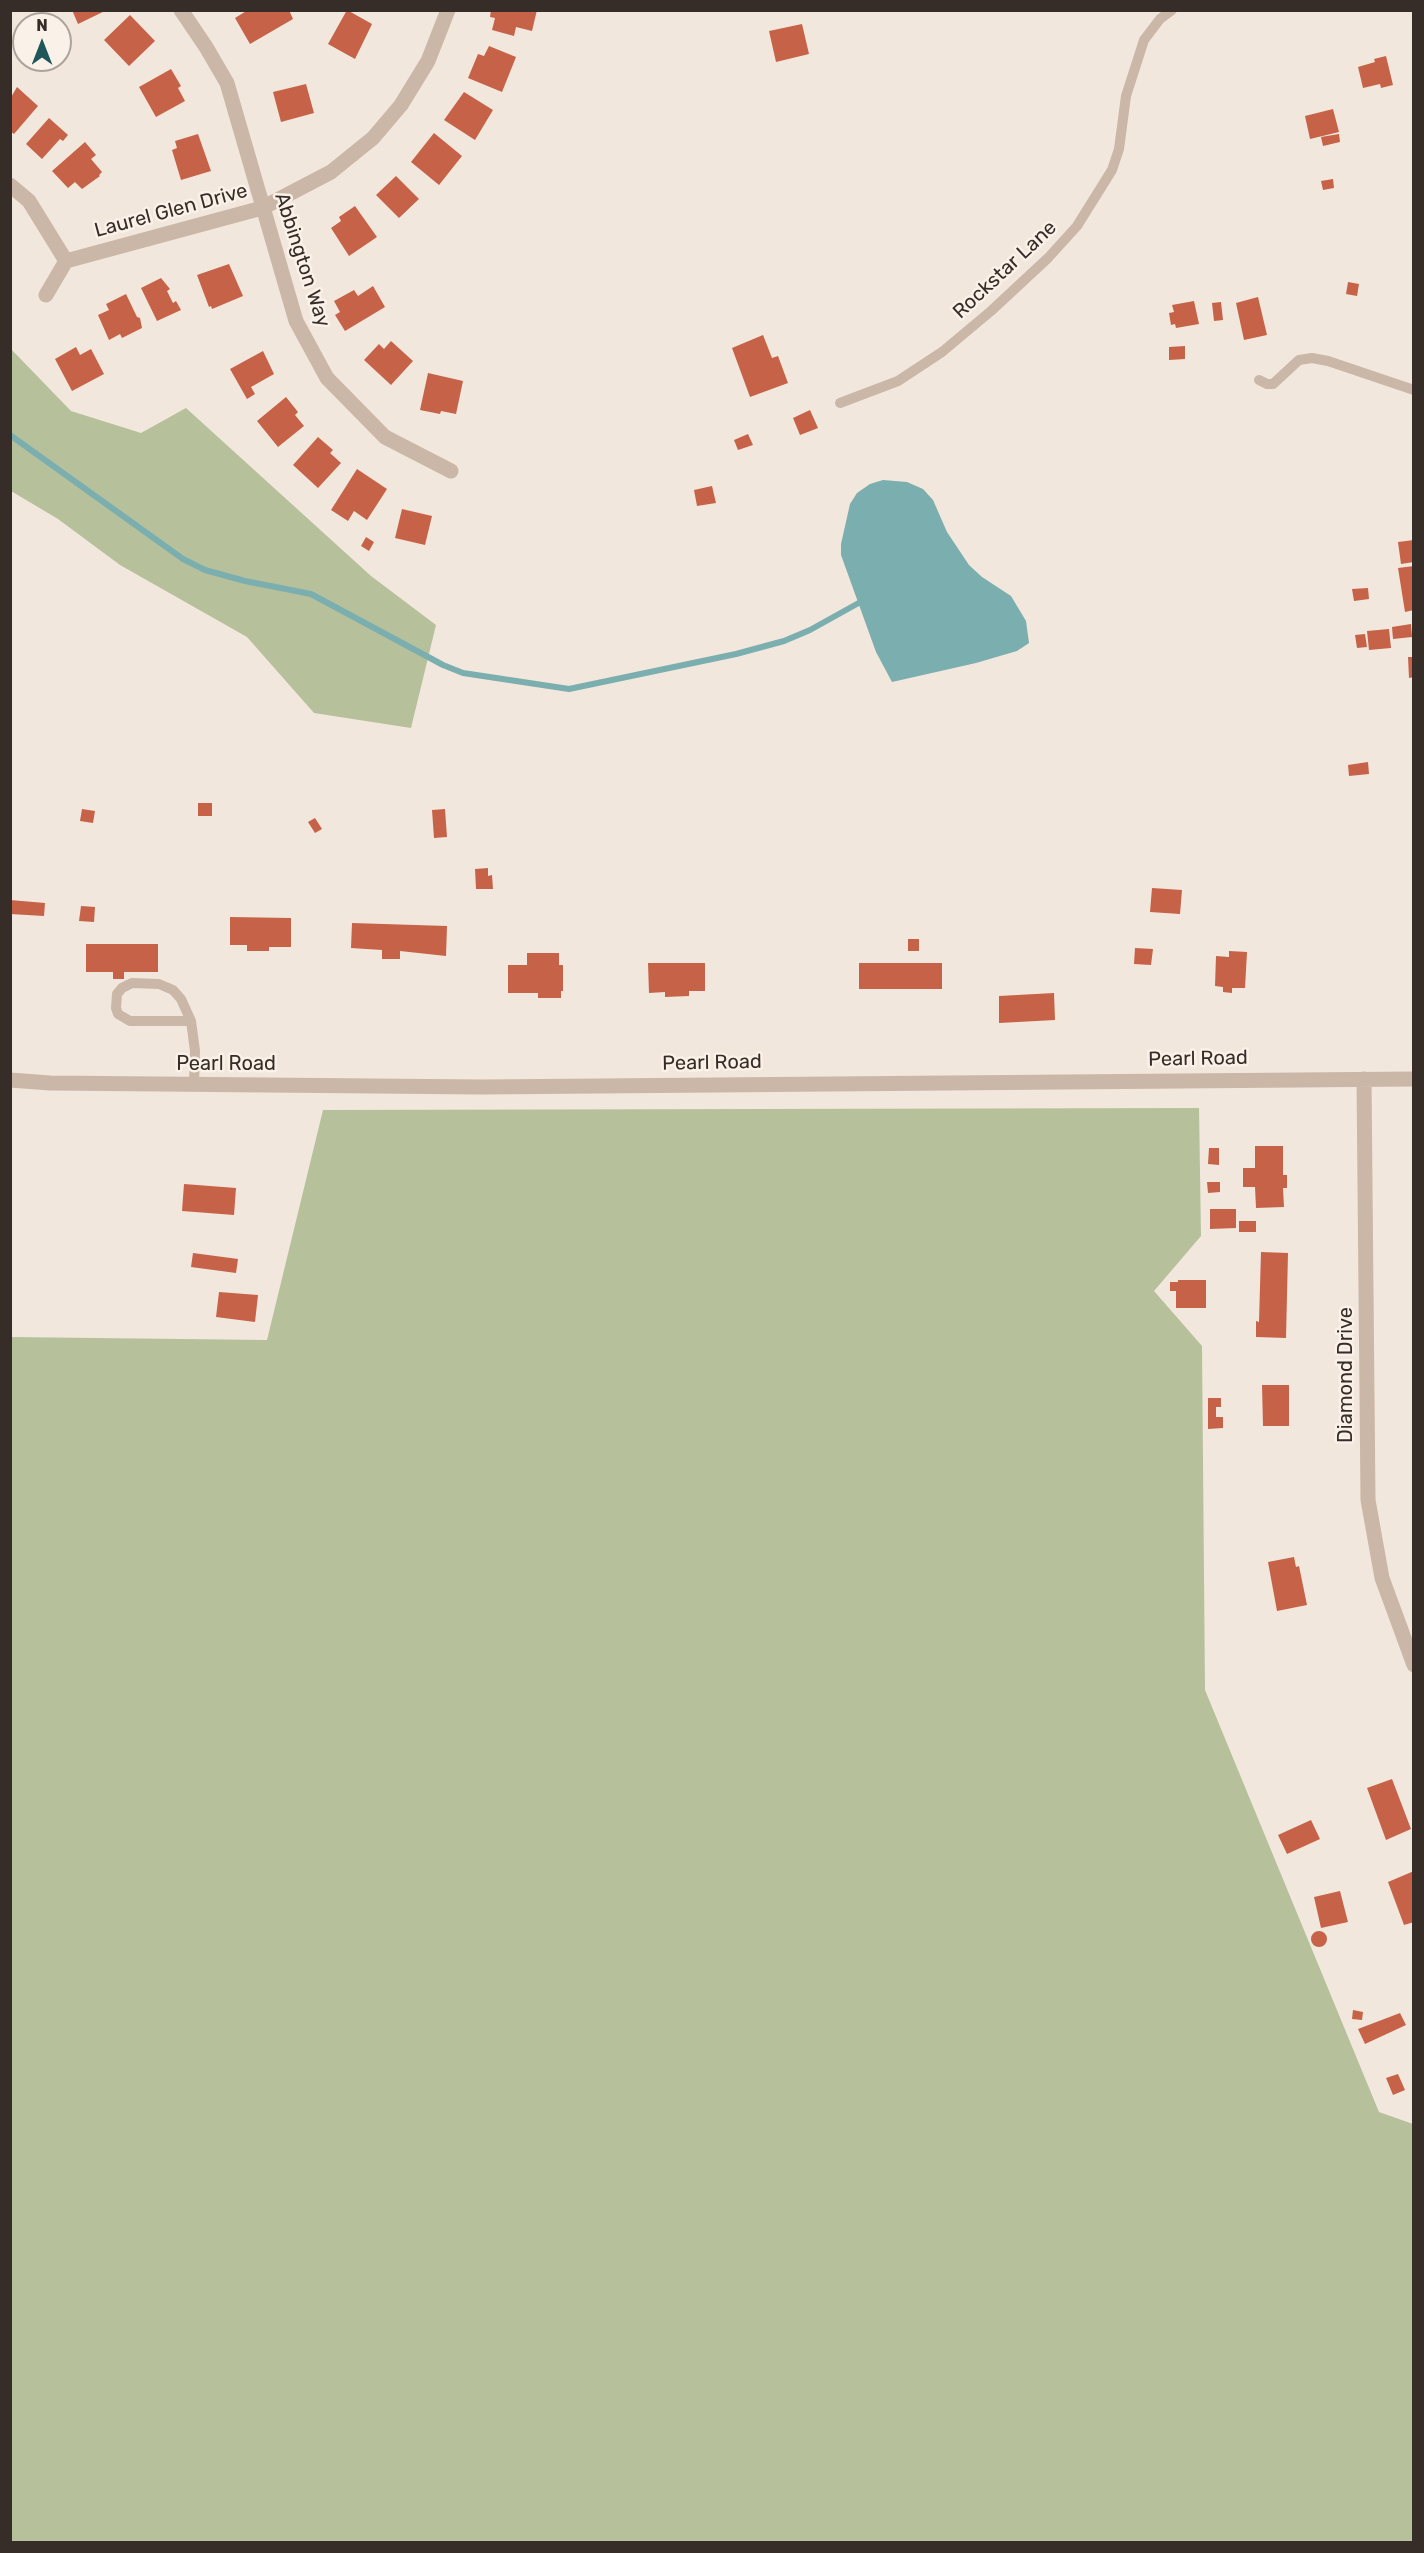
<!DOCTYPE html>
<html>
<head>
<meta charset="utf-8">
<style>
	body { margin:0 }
	#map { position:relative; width:1424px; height:2553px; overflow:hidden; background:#f2e7dc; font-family:Rubik,sans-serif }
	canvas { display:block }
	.frame { position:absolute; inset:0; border:12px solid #372d28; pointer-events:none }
	.north { position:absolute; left:12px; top:12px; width:60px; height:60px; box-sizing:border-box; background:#faf1e9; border:2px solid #aca39c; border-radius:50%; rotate:0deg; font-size:16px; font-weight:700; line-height:24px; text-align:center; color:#372d28 }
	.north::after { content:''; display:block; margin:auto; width:21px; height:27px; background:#1e5659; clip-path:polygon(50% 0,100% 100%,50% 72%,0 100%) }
</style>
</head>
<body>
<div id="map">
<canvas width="1424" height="2553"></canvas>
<div class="frame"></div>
<div class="north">N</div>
</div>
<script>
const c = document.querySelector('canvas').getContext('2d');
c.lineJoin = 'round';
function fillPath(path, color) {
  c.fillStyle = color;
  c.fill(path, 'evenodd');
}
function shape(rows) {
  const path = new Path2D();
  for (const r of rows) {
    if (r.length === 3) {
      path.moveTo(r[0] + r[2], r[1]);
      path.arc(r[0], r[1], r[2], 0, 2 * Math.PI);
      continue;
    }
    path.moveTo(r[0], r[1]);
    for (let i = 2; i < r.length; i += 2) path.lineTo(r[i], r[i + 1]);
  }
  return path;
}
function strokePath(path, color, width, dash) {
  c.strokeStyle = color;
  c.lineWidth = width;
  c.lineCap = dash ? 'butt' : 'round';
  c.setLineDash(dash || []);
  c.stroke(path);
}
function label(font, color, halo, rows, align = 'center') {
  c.font = font + ' Rubik,sans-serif';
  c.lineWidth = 5;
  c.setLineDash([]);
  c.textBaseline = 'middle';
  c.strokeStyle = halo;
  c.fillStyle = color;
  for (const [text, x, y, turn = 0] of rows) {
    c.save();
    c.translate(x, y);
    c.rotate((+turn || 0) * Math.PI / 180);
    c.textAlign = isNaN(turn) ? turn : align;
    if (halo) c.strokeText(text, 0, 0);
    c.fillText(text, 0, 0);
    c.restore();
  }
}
fillPath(shape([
	[11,349,71,411,141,433,186,408,371,576,436,625,411,728,314,713,247,637,120,565,58,519,11,491],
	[1199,1108,1201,1236,1154,1291,1202,1346,1205,1690,1379,2112,1413,2124,1413,2542,11,2542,11,1337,267,1340,323,1110]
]), '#b6c19c');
fillPath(shape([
	[883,480,907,482,923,489,933,500,947,532,969,565,982,577,1011,596,1026,621,1029,643,1017,651,976,663,892,682,876,652,841,555,841,544,850,504,857,493,870,484]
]), '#7baeaf');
strokePath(shape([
	[10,435,183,559,205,570,245,581,311,594,443,665,463,673,569,689,736,654,784,641,810,630,864,600]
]), '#7baeaf', 6);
fillPath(shape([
	[72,10,107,10,78,24],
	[248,10,289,10,293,19,250,44,235,18],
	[347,10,372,24,355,59,328,44],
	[491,10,537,10,532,31,516,27,514,36,492,30,495,18,490,17],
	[130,15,155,41,129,66,104,40],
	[802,24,809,54,776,62,769,31],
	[489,46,516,57,502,92,468,78,478,54,484,56],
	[1386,56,1393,85,1381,88,1380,84,1363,88,1358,67,1375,62,1374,59],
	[171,69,181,86,178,88,185,101,156,117,139,87],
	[306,84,314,113,281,122,273,92],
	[17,87,38,106,14,134,10,131,10,99],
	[464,92,493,110,475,140,444,120],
	[1333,109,1339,132,1310,139,1305,116],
	[49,118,68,135,63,141,60,139,42,159,26,144],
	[434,133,462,156,439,185,411,162],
	[198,134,211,171,181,180,172,150,177,148,175,141],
	[1339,134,1340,142,1323,146,1321,137],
	[85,142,96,155,91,159,102,172,99,175,100,176,82,189,75,182,68,188,52,171],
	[396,176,419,199,399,218,376,195],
	[1333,179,1334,188,1323,190,1321,181],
	[355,206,377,237,349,256,331,228,341,221,339,217],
	[229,264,243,296,212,309,211,306,209,307,197,275],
	[161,278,170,289,167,291,173,303,176,301,181,310,157,321,141,288],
	[1348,282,1359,284,1357,296,1346,294],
	[373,286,385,307,345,331,335,315,340,312,334,301,354,290,358,296],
	[126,294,137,317,140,318,142,328,122,338,120,334,109,340,98,315,109,310,106,304],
	[1258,297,1267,335,1244,340,1236,303],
	[1194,301,1199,324,1176,328,1175,324,1171,325,1169,313,1174,312,1172,305],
	[1221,302,1223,320,1214,321,1212,303],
	[763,335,772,358,778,356,788,383,750,397,732,348],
	[391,341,413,361,391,385,364,360,379,344,384,349],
	[1185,346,1185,359,1169,360,1169,347],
	[76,347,80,355,91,349,104,374,72,391,55,359],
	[263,351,274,374,251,387,255,394,247,399,230,369],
	[428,373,463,381,456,414,441,411,440,414,420,410],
	[286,397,298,412,295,415,304,426,278,447,257,421],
	[810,410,818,428,800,435,793,418],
	[748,434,753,445,738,450,734,440],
	[318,437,333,450,330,453,341,463,318,488,293,465],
	[357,469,387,489,367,520,354,511,348,521,331,510],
	[712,486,716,503,697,506,694,490],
	[402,509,432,516,425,545,395,538],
	[366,537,374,542,369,551,361,546],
	[1414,540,1414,562,1401,564,1398,542],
	[1414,566,1414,610,1405,612,1398,568],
	[1368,588,1369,599,1354,601,1352,589],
	[1411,624,1412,637,1393,639,1392,627],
	[1389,629,1391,648,1369,650,1367,631],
	[1365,634,1367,647,1357,648,1355,635],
	[1408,657,1414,657,1414,677,1409,678],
	[1368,762,1369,774,1349,776,1348,765],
	[198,803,212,803,212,816,198,816],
	[82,809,95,811,93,823,80,821],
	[445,809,447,837,434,838,432,810],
	[315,818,322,829,315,833,308,822],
	[488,868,488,876,492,875,493,889,476,889,475,869],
	[1152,888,1182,890,1180,914,1150,912],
	[10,900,45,903,44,916,10,914],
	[81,906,95,907,94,922,79,921],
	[230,917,291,918,291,947,269,947,269,951,247,951,247,945,230,945],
	[352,923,447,926,446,956,400,951,400,959,382,959,382,950,351,948],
	[908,939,919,939,919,951,908,951],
	[86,944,158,944,158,972,124,972,124,979,113,979,113,972,86,972],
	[1135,948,1153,949,1151,965,1134,964],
	[1229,951,1247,952,1245,988,1232,988,1232,993,1223,992,1223,987,1215,986,1216,956,1229,957],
	[527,953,559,953,559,965,563,965,563,991,561,991,561,998,538,998,538,993,508,993,508,965,527,965],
	[648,963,705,963,705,991,689,991,689,996,665,997,665,992,649,993],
	[859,963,942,963,942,989,859,989],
	[1054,993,1055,1020,999,1023,999,996],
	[1255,1146,1283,1146,1283,1175,1287,1175,1287,1188,1283,1188,1284,1207,1256,1208,1255,1187,1243,1187,1243,1168,1255,1168],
	[1209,1148,1219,1148,1219,1165,1208,1164],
	[1207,1182,1220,1182,1220,1192,1208,1193],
	[184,1184,236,1188,234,1215,182,1211],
	[1210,1209,1236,1209,1236,1228,1210,1229],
	[1239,1221,1256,1221,1256,1232,1239,1232],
	[1261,1252,1288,1253,1286,1338,1256,1337,1256,1321,1259,1322],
	[193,1253,238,1259,236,1273,191,1267],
	[1178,1280,1206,1280,1206,1308,1176,1308,1176,1291,1170,1291,1170,1282,1178,1282],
	[219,1292,258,1295,255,1322,216,1317],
	[1262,1385,1289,1385,1289,1426,1263,1426],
	[1208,1398,1221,1398,1221,1407,1216,1407,1216,1417,1223,1417,1223,1428,1208,1429],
	[1294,1557,1296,1567,1299,1566,1307,1605,1277,1611,1268,1562],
	[1392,1779,1411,1829,1386,1840,1367,1788],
	[1311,1820,1320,1839,1287,1854,1278,1835],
	[1414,1871,1414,1922,1404,1925,1388,1882],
	[1340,1891,1348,1922,1321,1928,1314,1897],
	[1319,1939,8],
	[1353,2010,1363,2012,1362,2020,1352,2019],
	[1400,2013,1406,2025,1365,2044,1358,2029],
	[1398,2074,1405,2090,1393,2095,1386,2078]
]), '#c66247');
strokePath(shape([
	[1259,380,1267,384,1273,384,1299,360,1312,358,1328,361,1414,390],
	[840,403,898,381,942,352,991,311,1048,258,1077,226,1112,170,1119,149,1126,96,1144,40,1160,19,1172,10],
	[191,1021,181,999,173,990,159,984,132,983,122,988,117,994,116,1008,118,1014,130,1021,191,1021,195,1051,194,1084]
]), '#cab7a8', 10);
strokePath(shape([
	[181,10,206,47,227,83,296,321,327,378,385,437,451,471],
	[10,185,29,201,66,261],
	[46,295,66,261,262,208,331,172,373,138,401,105,428,61,448,10],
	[1364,1079,1368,1500,1382,1578,1414,1665],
	[10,1080,50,1083,482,1087,1414,1079]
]), '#cab7a8', 15);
label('20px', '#372d28', '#faf1e9', [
	["Laurel Glen Drive",171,211,-15],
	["Abbington Way",302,260,72],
	["Rockstar Lane",1005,270,-43],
	["Pearl Road",1198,1059,-1],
	["Pearl Road",712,1063,-1],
	["Pearl Road",226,1064],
	["Diamond Drive",1346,1375,-90]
]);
</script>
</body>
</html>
